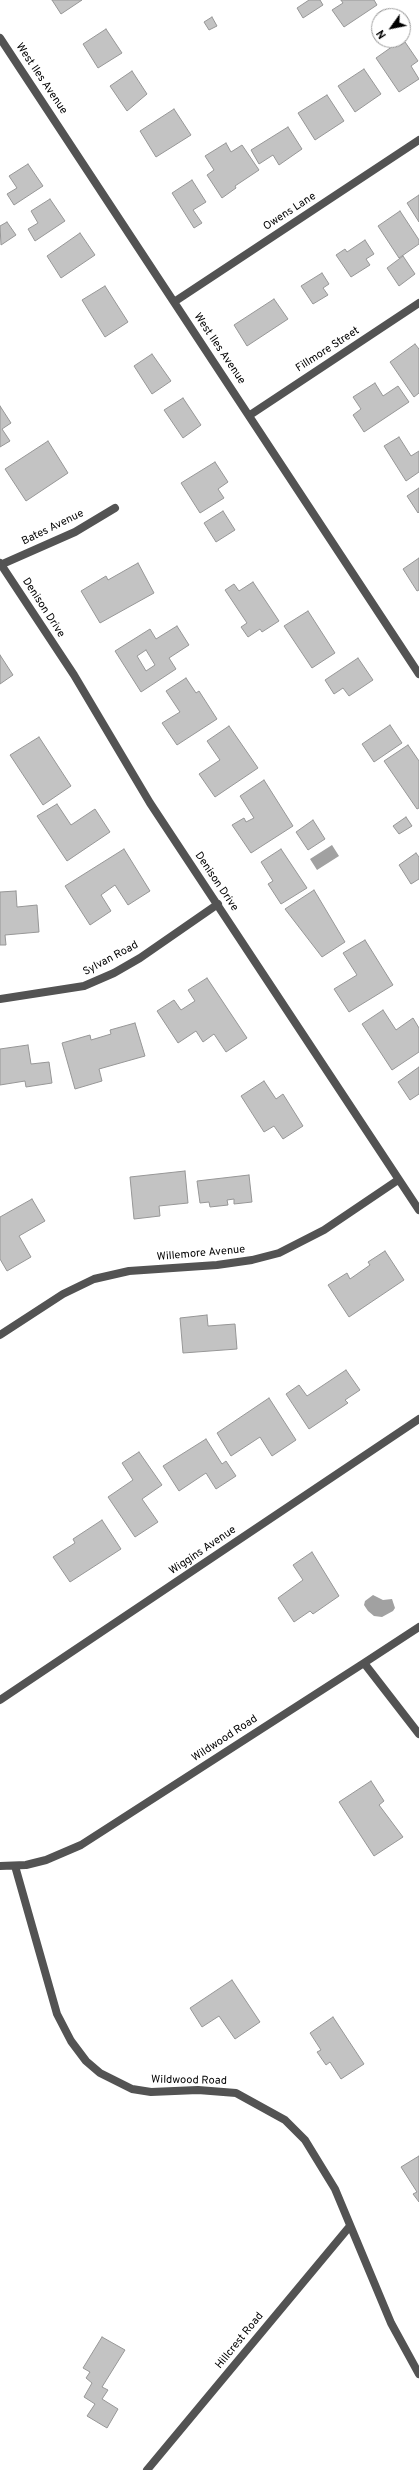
<!DOCTYPE html>
<html>
<head>
<meta charset="utf-8">
<style>
	body { margin:0 }
	#map { position:relative; width:419px; height:2470px; overflow:hidden; background:#fff; font-family:Overpass,sans-serif }
	canvas { display:block }
	.north { position:absolute; left:371px; top:8px; width:40px; height:40px; box-sizing:border-box; background:#fff; border:1px solid #999; border-radius:50%; rotate:237deg; font-size:11px; font-weight:700; line-height:16px; text-align:center; color:#000 }
	.north::after { content:''; display:block; margin:auto; width:14px; height:18px; background:#000; clip-path:polygon(50% 0,100% 100%,50% 72%,0 100%) }
</style>
</head>
<body>
<div id="map">
<canvas width="419" height="2470"></canvas>
<div class="north">N</div>
</div>
<script>
const c = document.querySelector('canvas').getContext('2d');
c.lineJoin = 'round';
function fillPath(path, color) {
  c.fillStyle = color;
  c.fill(path, 'evenodd');
}
function shape(rows) {
  const path = new Path2D();
  for (const r of rows) {
    path.moveTo(r[0], r[1]);
    for (let i = 2; i < r.length; i += 2) path.lineTo(r[i], r[i + 1]);
  }
  return path;
}
function strokePath(path, color, width, dash) {
  c.strokeStyle = color;
  c.lineWidth = width;
  c.lineCap = dash ? 'butt' : 'round';
  c.setLineDash(dash || []);
  c.stroke(path);
}
function label(font, color, halo, rows, align = 'center') {
  c.font = font + ' Overpass,sans-serif';
  c.lineWidth = 3;
  c.setLineDash([]);
  c.textBaseline = 'middle';
  c.strokeStyle = halo;
  c.fillStyle = color;
  for (const [text, x, y, turn = 0] of rows) {
    c.save();
    c.translate(x, y);
    c.rotate((+turn || 0) * Math.PI / 180);
    c.textAlign = isNaN(turn) ? turn : align;
    if (halo) c.strokeText(text, 0, 0);
    c.fillText(text, 0, 0);
    c.restore();
  }
}
fillPath(shape([
	[332,845,339,856,317,870,310,859],
	[373,1595,383,1600,392,1599,395,1608,393,1611,382,1617,374,1616,368,1611,364,1605,365,1601]
]), '#a1a1a1');
const building = shape([
	[52,0,82,0,61,14,52,0],
	[309,0,320,0,323,5,303,18,297,8,309,0],
	[341,0,374,0,377,5,344,27,332,10,343,3,341,0],
	[212,17,217,26,209,30,204,22,212,17],
	[106,29,122,53,98,68,83,44,106,29],
	[403,39,418,61,411,66,419,79,399,92,376,58,403,39],
	[364,69,381,94,355,112,338,86,364,69],
	[132,71,147,94,127,111,110,86,132,71],
	[327,95,344,121,315,140,298,113,327,95],
	[174,109,191,135,156,157,140,131,174,109],
	[288,127,302,149,279,165,273,155,259,164,251,150,288,127],
	[226,143,231,152,242,145,259,170,235,186,236,188,222,198,207,175,214,170,205,156,226,143],
	[28,164,43,186,14,205,7,194,17,188,9,176,28,164],
	[192,180,206,202,193,210,202,223,194,228,172,193,192,180],
	[419,195,419,222,407,203,419,195],
	[50,199,65,221,35,241,28,229,38,223,31,211,50,199],
	[400,211,419,240,419,244,399,258,378,226,400,211],
	[7,222,16,235,1,245,0,226,7,222],
	[80,233,95,255,61,278,47,256,80,233],
	[365,240,374,254,366,259,370,265,351,277,336,255,345,249,347,252,365,240],
	[403,256,415,274,399,286,387,268,403,256],
	[322,273,329,284,323,288,328,295,313,304,301,286,322,273],
	[105,286,128,322,105,337,82,300,105,286],
	[274,299,288,319,247,346,234,325,274,299],
	[415,344,419,349,419,393,414,397,390,362,415,344],
	[152,354,171,381,152,394,134,366,152,354],
	[375,383,383,396,398,386,409,402,364,432,353,415,361,409,353,397,375,383],
	[183,398,201,425,183,438,164,410,183,398],
	[0,406,11,423,2,429,10,441,0,447,0,406],
	[399,437,411,456,419,451,419,472,406,481,384,446,399,437],
	[48,441,68,473,26,501,5,469,48,441],
	[215,462,228,482,218,489,224,498,200,513,181,483,215,462],
	[419,488,419,512,418,513,407,496,419,488],
	[223,511,235,530,216,542,204,523,223,511],
	[419,558,419,590,417,591,403,569,419,558],
	[138,563,154,593,100,623,81,591,106,576,108,580,138,563],
	[253,582,279,621,262,632,260,629,248,637,241,627,247,623,225,590,234,584,239,591,253,582],
	[308,611,335,653,312,668,284,626,308,611],
	[177,626,189,645,169,658,176,669,141,692,115,651,150,629,156,639,177,626],
	[146,650,155,665,146,671,137,656,146,650],
	[0,655,13,675,0,684,0,655],
	[358,658,373,680,349,696,343,688,334,694,325,680,358,658],
	[186,678,196,693,199,691,217,719,177,745,162,723,180,712,166,691,186,678],
	[390,725,402,743,374,762,362,744,390,725],
	[229,726,258,768,215,797,199,774,220,760,207,741,229,726],
	[39,737,71,786,43,805,10,755,39,737],
	[408,745,419,761,419,808,417,809,384,761,408,745],
	[264,780,293,826,251,853,232,825,244,818,246,822,254,818,240,796,264,780],
	[57,804,71,825,95,809,110,832,67,861,37,816,57,804],
	[406,817,412,826,399,834,393,826,406,817],
	[313,820,325,839,308,850,296,832,313,820],
	[124,849,150,891,128,905,115,885,101,895,111,911,90,925,65,886,124,849],
	[281,849,307,888,281,904,268,884,273,881,261,862,281,849],
	[416,853,419,857,419,879,411,884,399,865,416,853],
	[314,890,345,942,322,957,285,909,314,890],
	[16,891,17,907,37,905,39,932,5,935,6,945,0,945,0,892,16,891],
	[365,940,393,985,349,1012,334,989,357,975,343,953,365,940],
	[207,978,247,1038,226,1052,214,1034,203,1042,196,1031,178,1043,157,1011,174,1000,181,1010,195,1001,188,990,207,978],
	[383,1010,396,1030,413,1018,419,1028,419,1052,392,1070,362,1024,383,1010],
	[135,1023,145,1056,99,1069,102,1081,75,1089,62,1043,90,1035,91,1040,111,1034,110,1030,135,1023],
	[28,1045,31,1064,49,1062,52,1083,26,1087,25,1081,0,1085,0,1049,28,1045],
	[419,1067,419,1094,410,1100,398,1082,419,1067],
	[264,1081,276,1099,283,1094,303,1126,283,1139,274,1126,264,1132,241,1096,264,1081],
	[185,1171,188,1203,159,1206,160,1216,134,1219,130,1177,185,1171],
	[249,1175,252,1202,234,1204,234,1199,227,1200,228,1205,210,1207,209,1202,200,1203,197,1181,249,1175],
	[32,1199,45,1221,19,1236,31,1257,7,1271,0,1259,0,1217,32,1199],
	[385,1251,404,1280,349,1317,328,1285,347,1273,350,1279,370,1265,368,1262,385,1251],
	[207,1315,208,1326,235,1324,237,1349,183,1353,180,1318,207,1315],
	[346,1370,360,1390,345,1400,348,1403,309,1429,286,1394,299,1385,307,1396,346,1370],
	[269,1398,296,1440,272,1456,260,1437,231,1456,217,1433,269,1398],
	[206,1439,222,1464,226,1461,236,1476,216,1489,206,1473,179,1491,163,1466,206,1439],
	[139,1452,162,1485,142,1499,158,1522,135,1537,108,1497,133,1480,122,1463,139,1452],
	[102,1520,121,1549,70,1582,53,1557,75,1543,73,1539,102,1520],
	[312,1552,339,1596,313,1614,310,1611,294,1622,278,1598,303,1580,293,1565,312,1552],
	[371,1781,384,1801,379,1805,403,1837,374,1856,339,1802,371,1781],
	[232,1980,260,2022,235,2039,219,2016,202,2027,190,2008,232,1980],
	[333,2017,364,2064,341,2079,330,2062,326,2065,317,2052,321,2050,310,2033,333,2017],
	[419,2156,419,2202,413,2194,417,2192,401,2167,419,2156],
	[102,2337,125,2350,102,2387,108,2390,102,2399,118,2409,107,2428,87,2416,95,2404,84,2397,92,2383,86,2378,90,2372,83,2368,102,2337]
]);
fillPath(building, '#c3c3c3');
strokePath(building, '#979797', 1);
strokePath(shape([
	[0,38,419,674],
	[174,302,419,140],
	[250,415,419,303],
	[0,563,74,675,150,803,419,1210],
	[0,565,75,532,115,508],
	[0,999,84,986,114,973,140,958,218,904],
	[0,1335,63,1294,94,1279,129,1271,217,1265,252,1260,279,1253,324,1230,398,1180],
	[364,1663,419,1627],
	[0,1700,419,1419],
	[0,1866,26,1865,46,1860,81,1845,364,1663,419,1734],
	[15,1866,57,2014,71,2041,86,2061,100,2073,132,2089,151,2092,198,2090,236,2093,285,2120,305,2140,335,2189,391,2323,419,2374],
	[147,2470,350,2226]
]), '#535353', 8);
label('11px', '#000', '#fff', [
	["West Iles Avenue",41,79,56],
	["Owens Lane",290,212,-33],
	["West Iles Avenue",219,349,56],
	["Fillmore Street",328,350,-33],
	["Bates Avenue",53,528,-26],
	["Denison Drive",43,608,57],
	["Denison Drive",216,882,56],
	["Sylvan Road",111,959,-28],
	["Willemore Avenue",201,1254,-5],
	["Wiggins Avenue",203,1551,-34],
	["Wildwood Road",225,1739,-33],
	["Wildwood Road",189,2081,1],
	["Hillcrest Road",240,2341,-51]
]);
</script>
</body>
</html>
